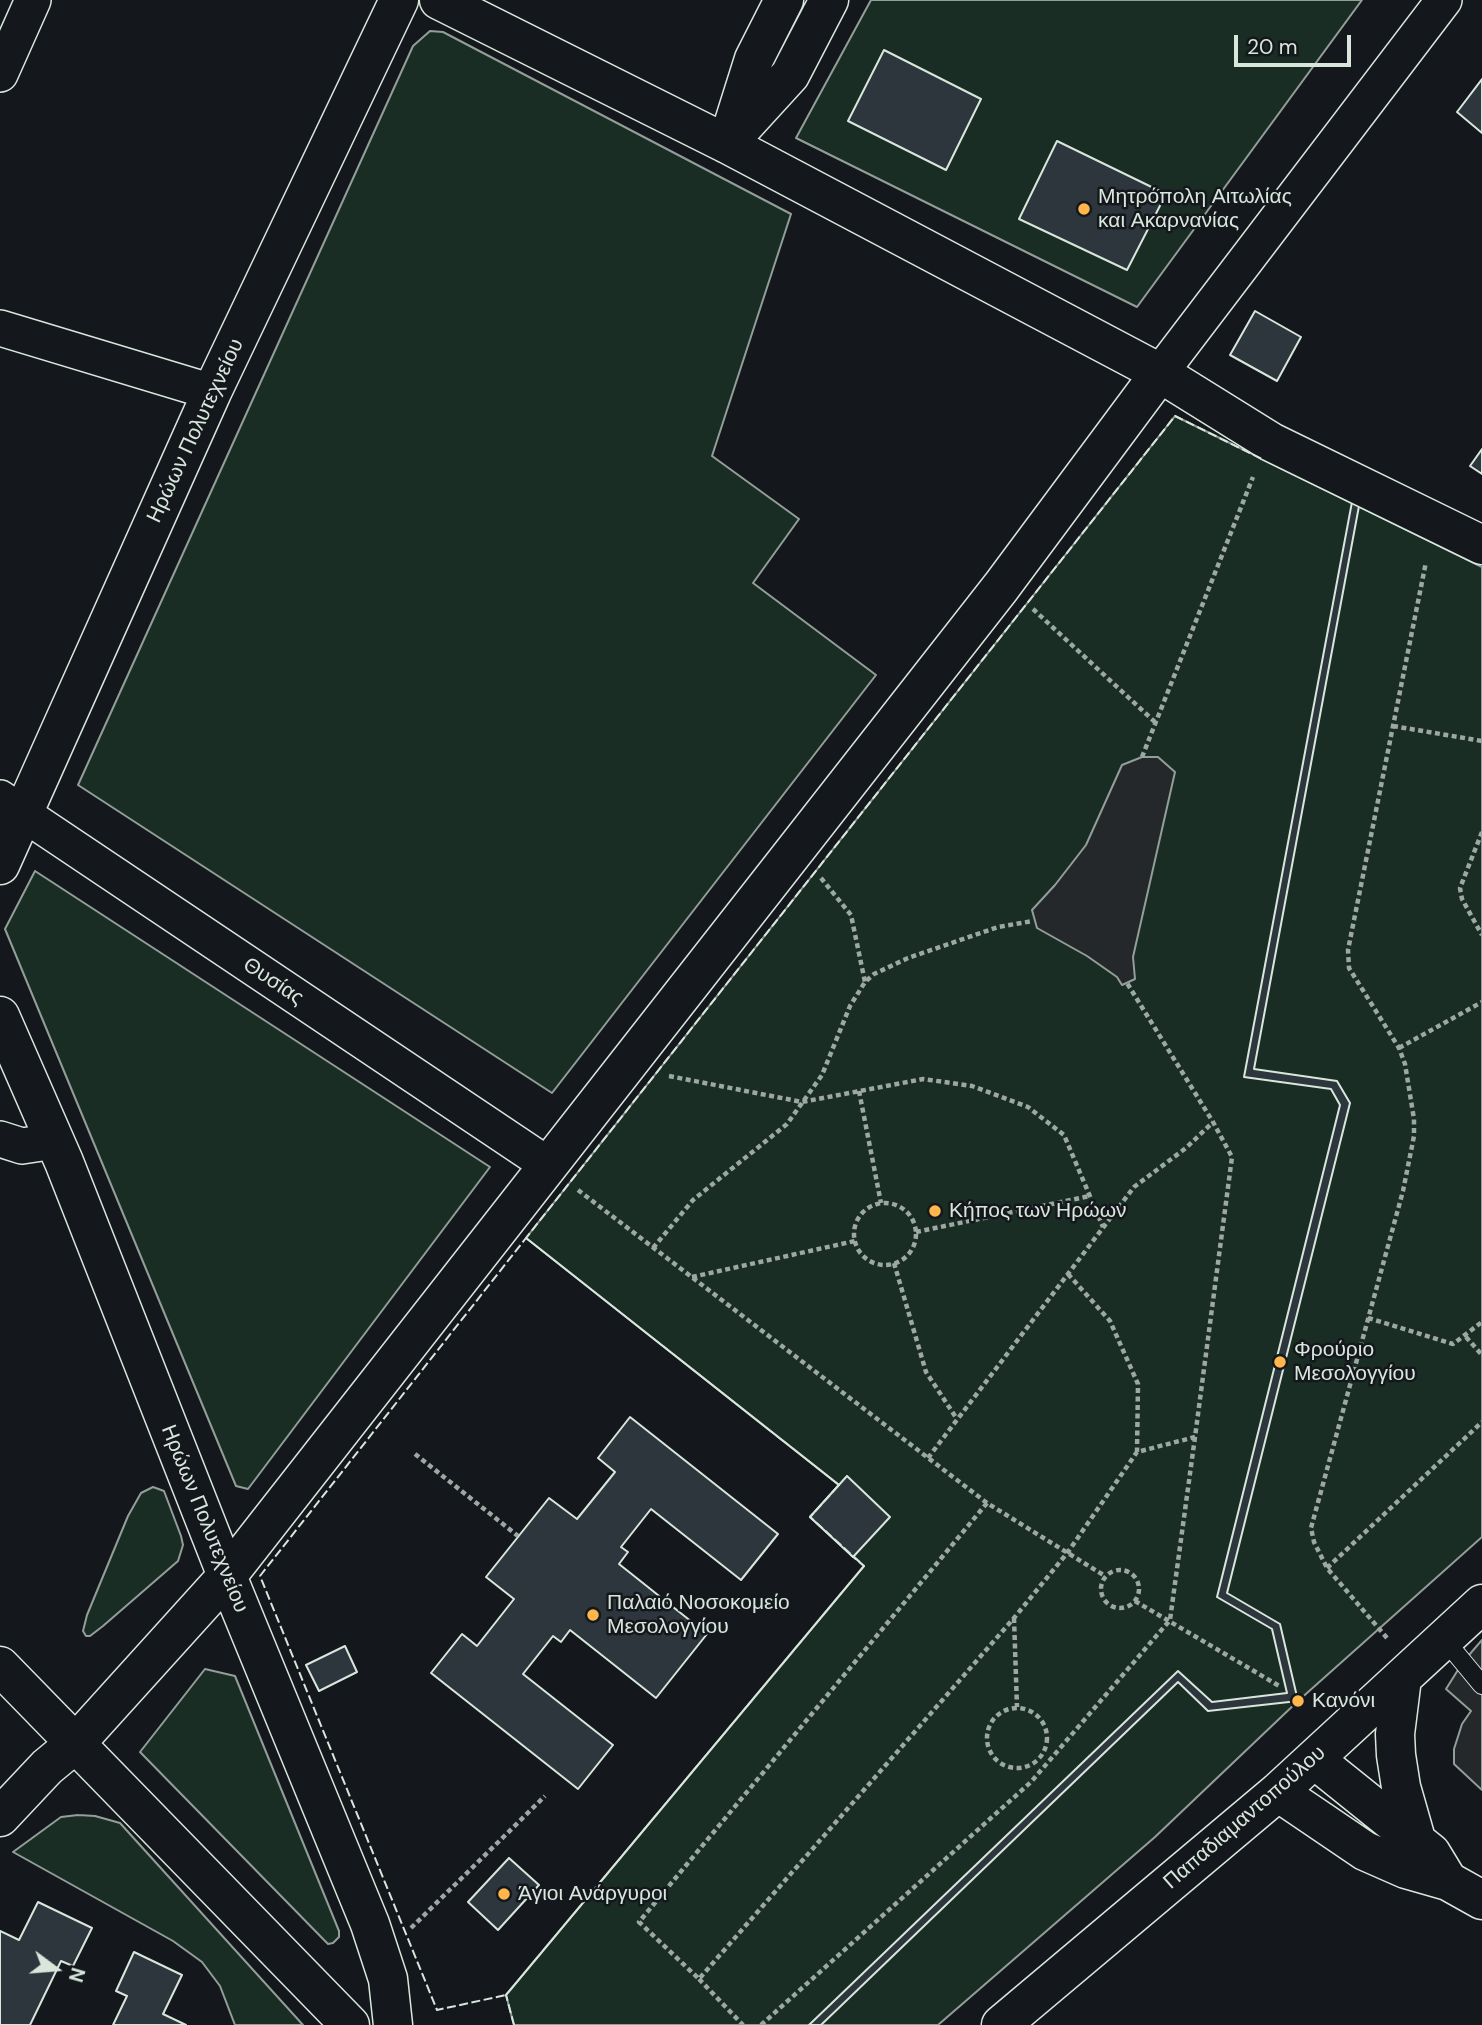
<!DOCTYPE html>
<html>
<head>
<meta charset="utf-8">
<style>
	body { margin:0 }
	#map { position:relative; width:1482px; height:2025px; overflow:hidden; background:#14181c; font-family:"DM Sans",sans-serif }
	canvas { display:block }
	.north { position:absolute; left:21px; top:1934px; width:70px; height:70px; -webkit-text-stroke:5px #14181c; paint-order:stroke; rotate:106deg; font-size:19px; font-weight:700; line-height:28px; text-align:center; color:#d8e6dc }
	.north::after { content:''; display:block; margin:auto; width:24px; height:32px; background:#d8e6dc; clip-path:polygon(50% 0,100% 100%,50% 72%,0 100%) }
	.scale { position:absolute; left:1234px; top:35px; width:117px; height:32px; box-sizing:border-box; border:4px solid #d8e6dc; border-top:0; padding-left:9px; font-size:21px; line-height:24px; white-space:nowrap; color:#d8e6dc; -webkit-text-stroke:5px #14181c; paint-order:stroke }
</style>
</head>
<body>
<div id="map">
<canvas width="1482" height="2025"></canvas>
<div class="north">N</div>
<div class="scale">20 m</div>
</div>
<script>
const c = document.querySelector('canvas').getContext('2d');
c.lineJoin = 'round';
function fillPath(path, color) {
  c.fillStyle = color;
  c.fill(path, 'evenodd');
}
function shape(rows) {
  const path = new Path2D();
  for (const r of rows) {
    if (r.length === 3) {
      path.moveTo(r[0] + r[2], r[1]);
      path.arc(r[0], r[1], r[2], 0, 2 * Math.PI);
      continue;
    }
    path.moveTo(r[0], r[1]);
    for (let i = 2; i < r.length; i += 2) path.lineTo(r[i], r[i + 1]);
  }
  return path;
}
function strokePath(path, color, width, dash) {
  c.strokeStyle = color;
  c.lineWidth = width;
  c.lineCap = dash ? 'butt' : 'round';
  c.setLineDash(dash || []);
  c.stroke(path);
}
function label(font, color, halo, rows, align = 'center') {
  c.font = font + ' "DM Sans",sans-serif';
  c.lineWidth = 5;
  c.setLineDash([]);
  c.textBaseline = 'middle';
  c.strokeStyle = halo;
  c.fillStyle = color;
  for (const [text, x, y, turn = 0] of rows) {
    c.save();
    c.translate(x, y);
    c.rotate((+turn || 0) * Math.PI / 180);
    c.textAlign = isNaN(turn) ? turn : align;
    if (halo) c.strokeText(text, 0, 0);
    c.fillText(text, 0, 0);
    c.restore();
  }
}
const green = shape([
	[871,0,1362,0,1137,307,796,138,871,0],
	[430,31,443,32,791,214,712,456,799,519,753,583,876,675,552,1093,78,785,413,46,430,31],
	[1175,416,1482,567,1482,1537,1298,1701,1155,1837,938,2025,514,2025,506,1995,864,1566,810,1517,839,1485,526,1238,1175,416],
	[35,871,490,1167,248,1489,236,1486,5,929,35,871],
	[153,1487,164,1491,181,1536,183,1545,178,1561,103,1626,90,1636,86,1636,83,1631,87,1615,128,1516,141,1493,153,1487],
	[205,1669,235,1676,339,1931,339,1937,333,1943,328,1944,140,1752,205,1669],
	[78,1815,95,1816,120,1823,303,2025,235,2025,220,1986,202,1962,173,1941,13,1852,61,1817,78,1815]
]);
fillPath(green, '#1a2d24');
strokePath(green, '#939e99', 2);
const parking = shape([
	[1142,757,1158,757,1175,772,1133,957,1135,979,1122,985,1117,977,1087,956,1037,928,1032,910,1055,885,1086,845,1122,765,1142,757],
	[1482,1640,1482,1790,1454,1764,1454,1749,1462,1724,1471,1711,1446,1689,1463,1662,1482,1640]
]);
fillPath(parking, '#24282b');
strokePath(parking, '#939e99', 2);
const building = shape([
	[884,50,981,99,946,170,848,121,884,50],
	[1482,79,1482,133,1457,112,1482,79],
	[1057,141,1166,194,1127,270,1019,219,1057,141],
	[1255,311,1301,337,1277,381,1230,355,1255,311],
	[1482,449,1482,474,1470,466,1482,449],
	[1352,502,1359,506,1254,1069,1337,1081,1350,1103,1227,1593,1280,1624,1298,1701,1208,1711,1178,1682,821,2025,809,2025,1178,1671,1212,1702,1287,1693,1272,1629,1217,1597,1340,1105,1331,1089,1244,1077,1352,502],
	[630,1417,778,1534,741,1580,651,1509,621,1547,628,1552,619,1564,707,1634,656,1698,570,1630,561,1642,553,1636,523,1674,613,1745,578,1789,431,1673,462,1634,477,1646,514,1599,486,1577,549,1498,577,1519,615,1472,598,1458,630,1417],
	[847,1476,890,1517,853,1557,810,1517,847,1476],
	[345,1646,357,1672,319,1691,306,1665,345,1646],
	[509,1858,539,1885,498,1930,468,1902,509,1858],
	[38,1902,92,1928,73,1966,61,1961,30,2025,0,2025,0,1931,19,1940,38,1902],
	[134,1952,182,1975,163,2014,186,2025,113,2025,127,1996,116,1991,134,1952]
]);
fillPath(building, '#2c363c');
strokePath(building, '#d8e6dc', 2);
const lane = shape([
	[1444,1639,1482,1685]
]);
const street = shape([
	[0,74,33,0],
	[0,328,212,392],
	[1160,373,1444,0],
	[0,798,548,1165],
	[0,1139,22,1146,55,1141]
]);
const secondary = shape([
	[439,0,727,144,1160,373,1271,442,1482,545],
	[731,132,754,59,784,0],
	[727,144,790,75,829,0],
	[0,865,212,392,399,0],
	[0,1016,64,1162,227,1576,370,1924,388,1979,393,2025],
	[0,1666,350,2025],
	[1402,1678,1395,1734,1396,1755,1401,1787,1417,1843],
	[1314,1759,1431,1853,1448,1881],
	[1278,1792,1365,1851,1406,1869,1448,1881,1482,1900],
	[0,1817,47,1767,76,1743,227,1576,1001,587,1160,373],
	[1001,2025,1278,1792,1482,1604]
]);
strokePath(lane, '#d8e6dc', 20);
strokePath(street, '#d8e6dc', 38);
strokePath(secondary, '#d8e6dc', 41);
strokePath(shape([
	[1033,609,1156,723],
	[1393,726,1482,741],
	[1142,757,1253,477],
	[1482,832,1460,888,1462,899,1482,935],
	[821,878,851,915,865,982],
	[1399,1048,1482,1002],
	[669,1076,802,1102,923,1079,972,1086,1028,1107,1064,1135,1103,1227],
	[859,1091,881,1203],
	[578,1190,987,1503,1105,1576],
	[885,1234,31],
	[916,1232,1090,1196],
	[653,1248,693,1200,787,1124,822,1075,850,1006,865,982,874,974,908,958,998,927,1033,921],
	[894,1263,926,1372,957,1419],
	[1068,1274,1110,1321,1138,1384,1137,1452],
	[692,1277,855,1241],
	[1368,1318,1453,1344,1482,1322],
	[1466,1337,1482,1355],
	[415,1454,518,1536],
	[928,1458,1134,1187,1186,1148,1213,1122],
	[987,1503,639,1922,699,1979,1014,1618,1068,1552,1137,1452,1195,1437,1232,1157,1213,1122,1127,983],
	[1327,1568,1482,1422],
	[1120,1589,19],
	[1135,1601,1281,1687],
	[1014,1618,1017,1707],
	[1387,1638,1327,1568,1314,1542,1311,1528,1403,1191,1414,1136,1414,1119,1405,1064,1399,1048,1349,968,1348,950,1426,562],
	[1017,1738,30],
	[411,1928,545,1796],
	[699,1979,743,2025],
	[761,2025,1031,1782,1170,1620,1195,1437]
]), '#9da8a2', 4.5, [5, 3.5]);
strokePath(lane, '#14181c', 18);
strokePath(street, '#14181c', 35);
strokePath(secondary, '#14181c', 38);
strokePath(shape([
	[526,1238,839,1485,810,1517,864,1566,506,1995,437,2010,260,1576,526,1238],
	[836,1488,839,1485,526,1238,1175,416,1262,459],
	[514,2025,506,1995,864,1566,851,1555]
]), '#d8e6dc', 2, [9, 3.5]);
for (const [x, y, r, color] of [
	[1084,209,7,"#ffb74d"],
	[935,1211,7,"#ffb74d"],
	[1280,1362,7,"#ffb74d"],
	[593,1615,7,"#ffb74d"],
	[1298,1701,7,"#ffb74d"],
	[504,1894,7,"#ffb74d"]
]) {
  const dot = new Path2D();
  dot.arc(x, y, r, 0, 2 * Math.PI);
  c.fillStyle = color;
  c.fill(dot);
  strokePath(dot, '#14181c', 2.5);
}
label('21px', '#d8e6dc', '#14181c', [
	["Μητρόπολη Αιτωλίας",1098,197],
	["και Ακαρνανίας",1098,221],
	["Κήπος των Ηρώων",949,1211],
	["Φρούριο",1294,1350],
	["Μεσολογγίου",1294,1374],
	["Παλαιό Νοσοκομείο",607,1603],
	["Μεσολογγίου",607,1627],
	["Κανόνι",1312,1701],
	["Άγιοι Ανάργυροι",518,1894]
], 'left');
label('21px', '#d8e6dc', '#14181c', [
	["Ηρώων Πολυτεχνείου",196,431,-65],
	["Θυσίας",273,982,34],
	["Ηρώων Πολυτεχνείου",204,1519,68],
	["Παπαδιαμαντοπούλου",1245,1818,-41]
]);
</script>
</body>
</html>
